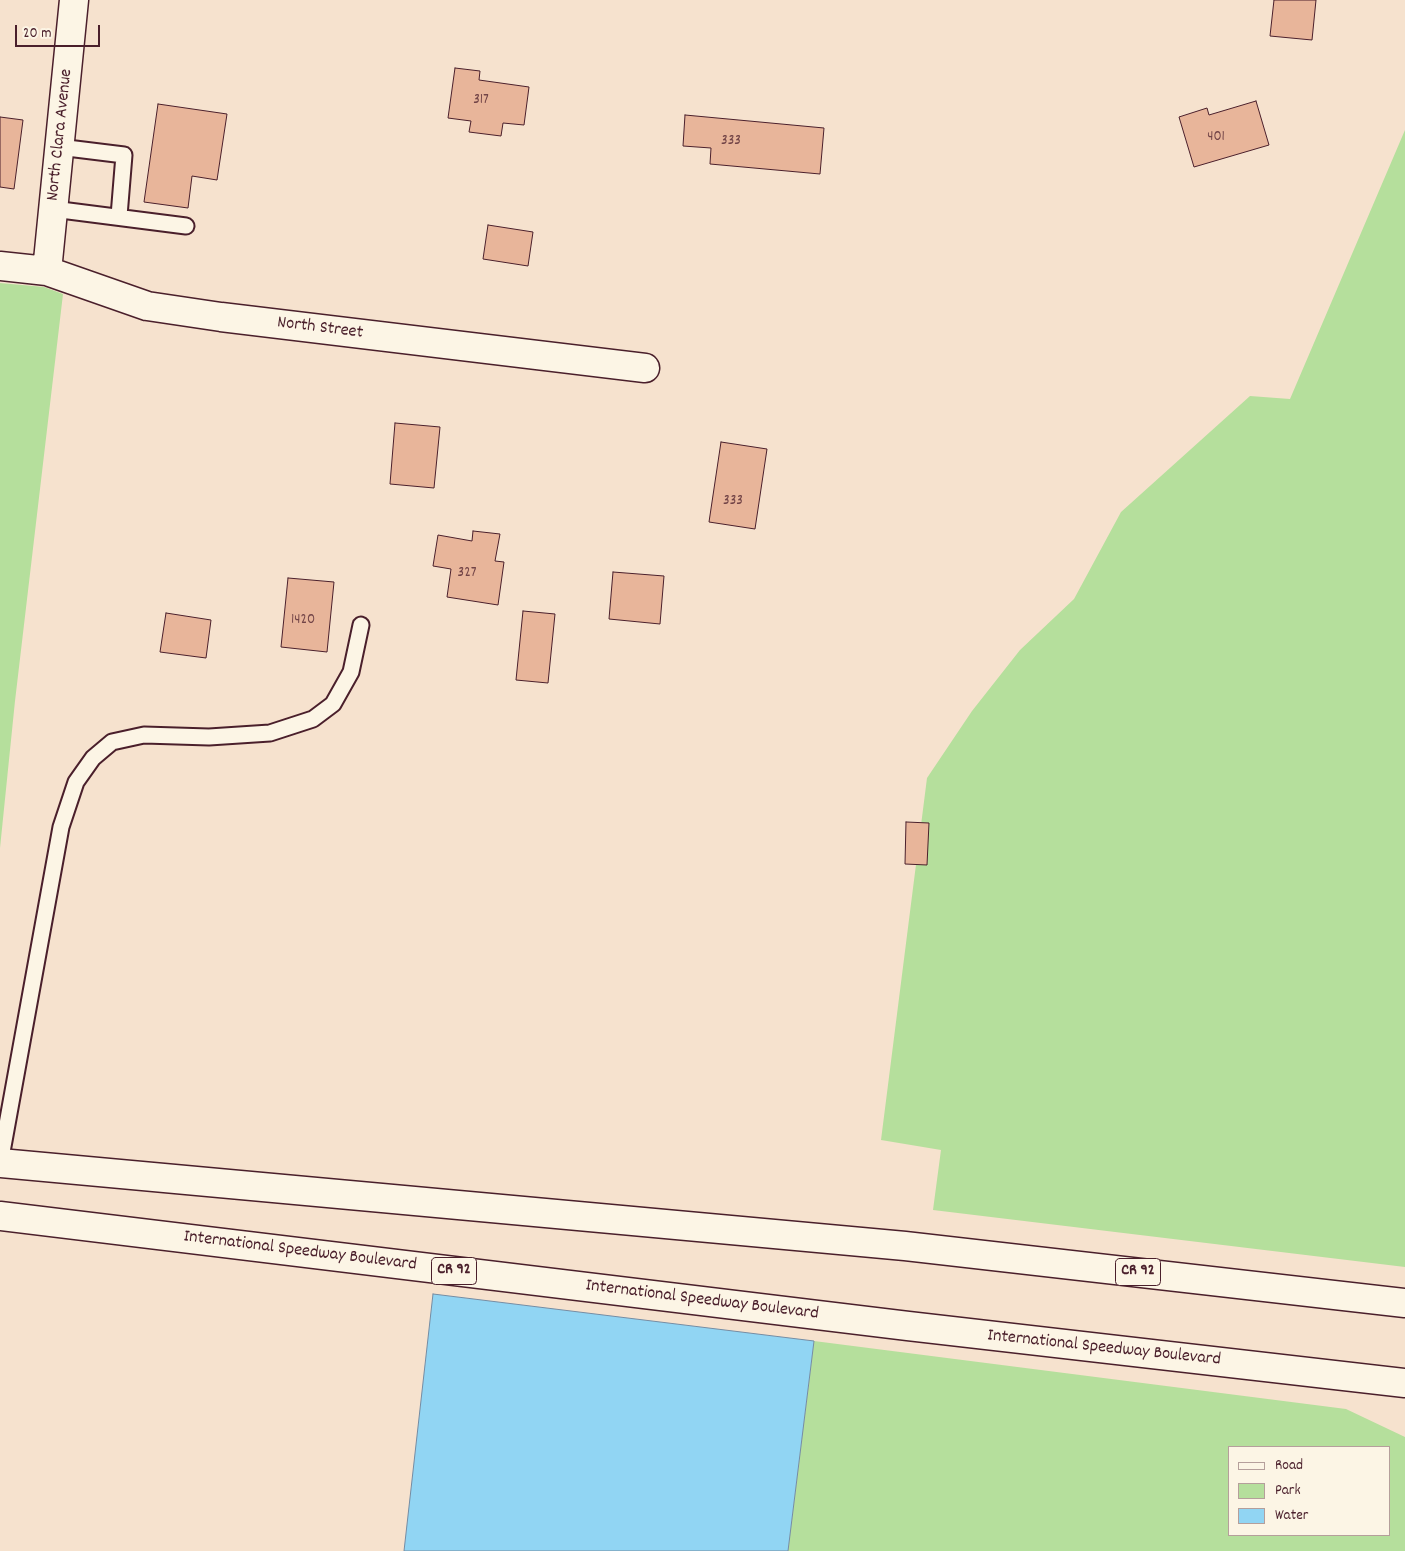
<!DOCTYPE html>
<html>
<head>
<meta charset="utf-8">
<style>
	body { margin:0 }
	#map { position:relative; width:1405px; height:1551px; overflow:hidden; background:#f6e2ce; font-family:Dekko,sans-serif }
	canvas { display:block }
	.legend { position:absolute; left:1228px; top:1446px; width:162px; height:90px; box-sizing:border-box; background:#fcf5e5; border:1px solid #b59f9b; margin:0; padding:6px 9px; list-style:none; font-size:15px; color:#4a1f2b }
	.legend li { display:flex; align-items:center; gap:10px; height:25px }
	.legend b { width:25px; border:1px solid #b59f9b }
	.scale { position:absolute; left:15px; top:25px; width:85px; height:22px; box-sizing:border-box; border:2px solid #4a1f2b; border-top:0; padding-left:6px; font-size:15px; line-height:18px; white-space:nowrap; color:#4a1f2b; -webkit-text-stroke:4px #fcf5e5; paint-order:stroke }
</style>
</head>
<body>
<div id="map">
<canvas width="1405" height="1551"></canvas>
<ul class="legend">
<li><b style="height:6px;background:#fcf5e5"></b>Road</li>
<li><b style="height:14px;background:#b5df9c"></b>Park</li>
<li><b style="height:14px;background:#91d5f3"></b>Water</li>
</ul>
<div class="scale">20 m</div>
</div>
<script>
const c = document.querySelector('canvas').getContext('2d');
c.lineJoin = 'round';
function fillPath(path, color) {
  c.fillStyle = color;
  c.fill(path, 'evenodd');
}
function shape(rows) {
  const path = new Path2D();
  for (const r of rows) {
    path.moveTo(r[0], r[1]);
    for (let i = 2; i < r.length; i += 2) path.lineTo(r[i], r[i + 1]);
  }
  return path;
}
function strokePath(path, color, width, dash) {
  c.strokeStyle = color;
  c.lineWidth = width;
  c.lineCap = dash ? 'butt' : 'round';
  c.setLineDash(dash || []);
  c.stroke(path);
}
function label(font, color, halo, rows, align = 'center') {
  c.font = font + ' Dekko,sans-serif';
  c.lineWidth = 4.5;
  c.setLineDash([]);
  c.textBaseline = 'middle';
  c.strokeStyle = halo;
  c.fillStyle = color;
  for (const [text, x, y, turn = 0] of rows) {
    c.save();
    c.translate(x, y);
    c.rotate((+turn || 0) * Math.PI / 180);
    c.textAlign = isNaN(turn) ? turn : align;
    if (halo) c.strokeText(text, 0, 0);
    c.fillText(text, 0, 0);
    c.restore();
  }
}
fillPath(shape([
	[1405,130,1405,1267,933,1210,941,1150,881,1140,927,778,972,711,1020,650,1074,599,1121,512,1250,396,1290,399],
	[0,283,44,287,63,294,15,701,0,848],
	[814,1341,1346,1409,1405,1437,1405,1551,788,1551],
	[1229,1447,1389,1447,1389,1535,1229,1535]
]), '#b5df9c');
const water = shape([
	[433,1294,814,1341,788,1551,404,1551,433,1294]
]);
fillPath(water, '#91d5f3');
strokePath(water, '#758ca3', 1);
const building = shape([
	[1274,0,1316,0,1312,40,1270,36,1274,0],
	[455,68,480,71,479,80,529,87,524,125,503,123,501,136,469,132,471,121,448,118,455,68],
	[1256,101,1269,145,1194,167,1179,117,1207,108,1209,115,1256,101],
	[158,104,227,114,217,180,192,176,188,208,144,202,158,104],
	[685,115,824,128,820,174,710,164,711,148,683,146,685,115],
	[0,117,23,120,14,189,0,187,0,117],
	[488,225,533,232,528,266,483,259,488,225],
	[395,423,440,427,434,488,390,484,395,423],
	[721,442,767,449,755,529,709,522,721,442],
	[473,531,500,534,495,561,504,562,498,605,447,597,451,569,433,566,438,535,472,541,473,531],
	[613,572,664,576,660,624,609,619,613,572],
	[288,578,334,582,327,652,281,647,288,578],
	[523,611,555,614,548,683,516,680,523,611],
	[166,613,211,620,206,658,160,652,166,613],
	[906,822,929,823,927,865,905,864,906,822]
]);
fillPath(building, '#e8b59a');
strokePath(building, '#4a1f2b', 1);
const service = shape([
	[59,147,124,155,119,216],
	[53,209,186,226],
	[0,1163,61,827,76,782,93,758,112,742,144,735,209,737,270,733,313,719,333,704,351,672,361,625]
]);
const minor = shape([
	[0,266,47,271,147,306,221,317,645,368],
	[47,271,74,0]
]);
const primary = shape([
	[0,1163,905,1246,1405,1303],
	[0,1216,908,1326,1405,1383]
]);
strokePath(service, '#4a1f2b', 19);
strokePath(minor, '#4a1f2b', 31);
strokePath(primary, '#4a1f2b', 31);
strokePath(service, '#fcf5e5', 15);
strokePath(minor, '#fcf5e5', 28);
strokePath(primary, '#fcf5e5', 28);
label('15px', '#724447', null, [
	["317",481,101],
	["401",1216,138],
	["333",731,142],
	["333",733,502],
	["327",467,574],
	["1420",303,621]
]);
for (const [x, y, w] of [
	[454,1271,45],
	[1138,1272,45]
]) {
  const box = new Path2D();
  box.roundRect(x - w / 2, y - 13.5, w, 27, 4);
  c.fillStyle = '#fcf5e5';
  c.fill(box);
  strokePath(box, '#4a1f2b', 1);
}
label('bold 16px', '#4a1f2b', null, [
	["CR 92",454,1271],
	["CR 92",1138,1272]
]);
label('18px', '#4a1f2b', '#fcf5e5', [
	["North Clara Avenue",61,135,-84],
	["North Street",320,329,7],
	["International Speedway Boulevard",300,1252,7],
	["International Speedway Boulevard",702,1301,7],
	["International Speedway Boulevard",1104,1349,6]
]);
</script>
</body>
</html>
